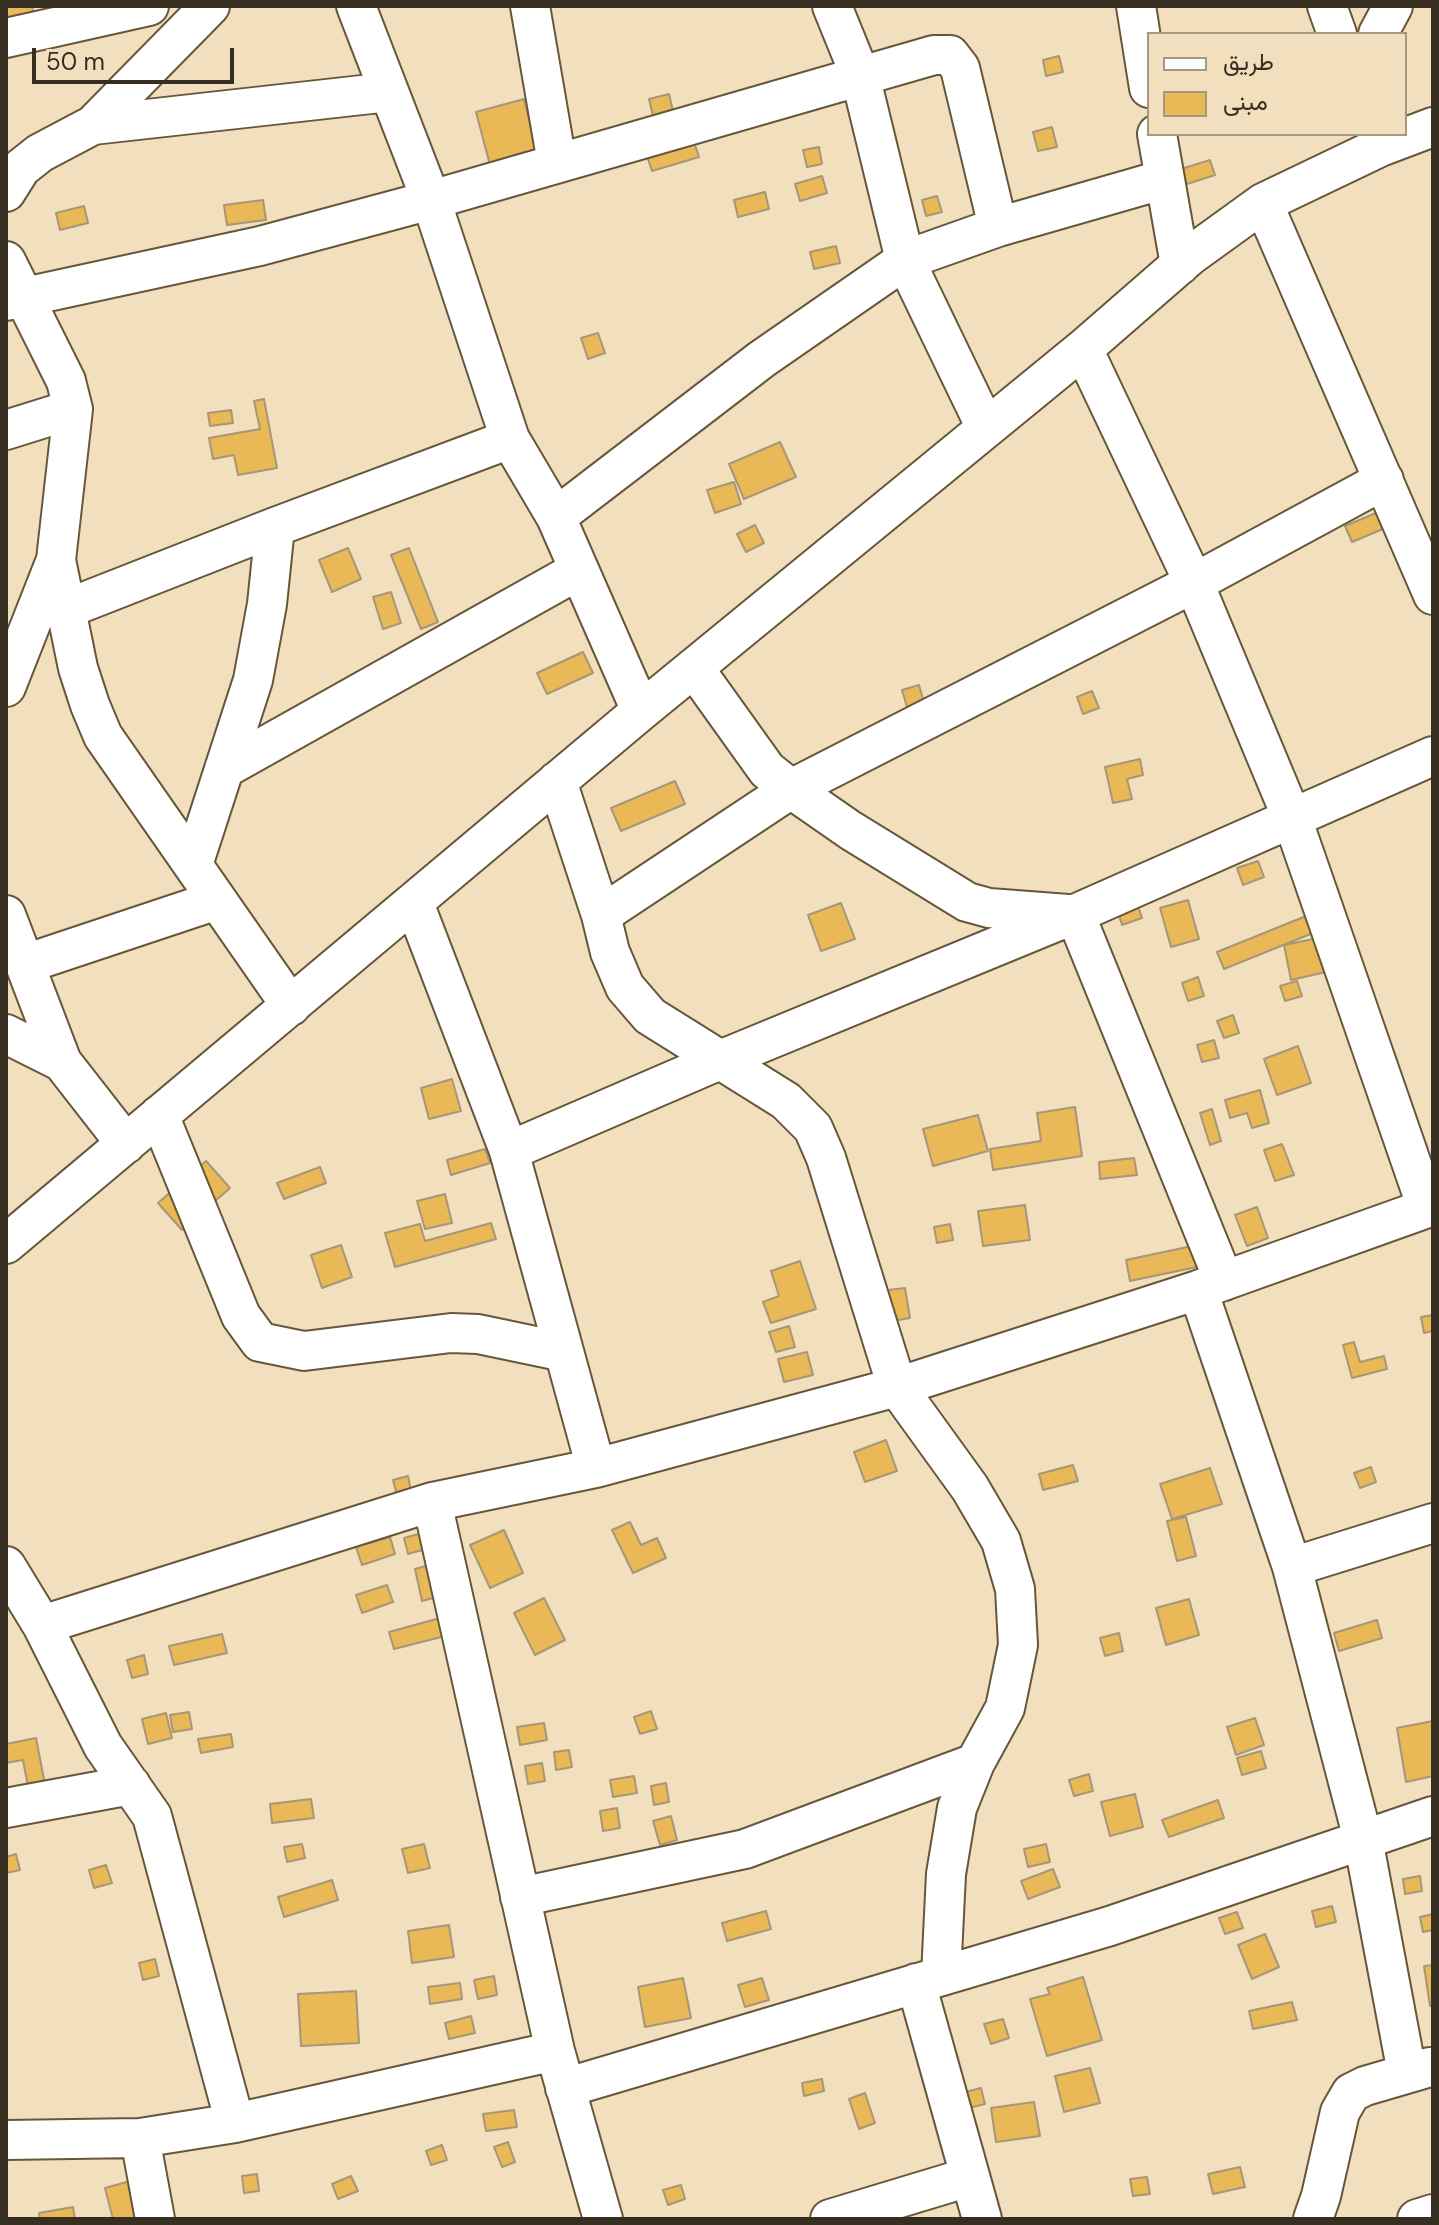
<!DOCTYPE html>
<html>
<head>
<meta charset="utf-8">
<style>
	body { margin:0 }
	#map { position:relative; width:1439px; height:2225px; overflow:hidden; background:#f2dfbe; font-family:"DM Sans",Vazirmatn,sans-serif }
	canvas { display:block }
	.frame { position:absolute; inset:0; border:8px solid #352e21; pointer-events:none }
	.legend { position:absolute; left:1147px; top:32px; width:260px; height:104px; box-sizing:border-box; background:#f2dfbe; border:2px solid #a6987f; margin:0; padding:10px 14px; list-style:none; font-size:24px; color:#352e21 }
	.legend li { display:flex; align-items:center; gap:16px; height:40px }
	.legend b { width:40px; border:2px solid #a6987f }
	.scale { position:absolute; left:32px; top:48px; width:202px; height:36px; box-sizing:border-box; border:4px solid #352e21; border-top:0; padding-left:10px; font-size:24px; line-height:28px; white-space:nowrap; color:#352e21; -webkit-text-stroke:6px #f2dfbe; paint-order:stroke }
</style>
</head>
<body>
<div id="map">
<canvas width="1439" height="2225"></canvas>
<div class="frame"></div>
<ul class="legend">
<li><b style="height:10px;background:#fff"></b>طريق</li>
<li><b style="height:22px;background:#e9b857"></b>مبنى</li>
</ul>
<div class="scale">50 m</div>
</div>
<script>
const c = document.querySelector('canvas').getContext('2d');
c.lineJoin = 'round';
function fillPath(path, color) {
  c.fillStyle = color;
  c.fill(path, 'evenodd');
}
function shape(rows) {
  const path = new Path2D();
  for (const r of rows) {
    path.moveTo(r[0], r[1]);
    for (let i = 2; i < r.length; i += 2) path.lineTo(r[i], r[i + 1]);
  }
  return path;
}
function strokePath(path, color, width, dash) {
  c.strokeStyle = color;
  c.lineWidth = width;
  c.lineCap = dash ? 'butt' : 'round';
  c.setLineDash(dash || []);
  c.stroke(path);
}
const building = shape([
	[6,6,32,6,34,16,6,20,6,6],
	[1059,56,1063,72,1046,76,1043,60,1059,56],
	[669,94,673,111,653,116,649,99,669,94],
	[524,99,538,157,491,169,476,112,524,99],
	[1052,127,1057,147,1038,151,1033,132,1052,127],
	[693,139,699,157,652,171,646,153,693,139],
	[819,147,822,164,807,167,803,150,819,147],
	[1210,160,1215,175,1187,184,1181,169,1210,160],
	[822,176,827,193,800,201,795,184,822,176],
	[765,192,769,209,738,217,734,200,765,192],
	[937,196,942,212,926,216,922,200,937,196],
	[263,200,266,220,227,225,224,205,263,200],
	[84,206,88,223,60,230,56,213,84,206],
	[836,246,840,263,814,269,810,252,836,246],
	[598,333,605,353,588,359,581,338,598,333],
	[264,399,277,468,238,475,234,455,213,459,209,438,260,429,254,401,264,399],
	[231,410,233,423,210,426,208,413,231,410],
	[780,442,796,477,744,499,729,464,780,442],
	[734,482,741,504,715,513,707,490,734,482],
	[1376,513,1383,529,1352,542,1345,526,1376,513],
	[755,525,764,543,746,552,737,534,755,525],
	[348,548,361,579,332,592,319,560,348,548],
	[409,548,438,622,421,629,391,555,409,548],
	[391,592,401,623,383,629,373,597,391,592],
	[583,652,593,673,547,694,537,673,583,652],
	[919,685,924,702,907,707,902,690,919,685],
	[1092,691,1099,708,1083,714,1077,697,1092,691],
	[1140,759,1143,775,1127,779,1132,799,1113,803,1105,767,1140,759],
	[675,781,685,804,621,831,611,808,675,781],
	[1258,861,1264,877,1243,885,1237,868,1258,861],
	[1188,900,1199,939,1171,947,1160,908,1188,900],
	[841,903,855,939,821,951,808,915,841,903],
	[1137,903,1142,918,1122,925,1117,909,1137,903],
	[1306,916,1313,933,1224,969,1217,952,1306,916],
	[1318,938,1326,972,1291,980,1284,945,1318,938],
	[1198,977,1204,996,1188,1001,1182,983,1198,977],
	[1297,981,1302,996,1285,1001,1280,986,1297,981],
	[1233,1015,1239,1033,1224,1038,1217,1021,1233,1015],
	[1214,1040,1219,1058,1202,1062,1197,1045,1214,1040],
	[1298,1046,1311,1083,1277,1095,1264,1059,1298,1046],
	[452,1079,461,1111,429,1119,421,1088,452,1079],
	[1260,1090,1269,1123,1252,1128,1247,1113,1230,1118,1225,1100,1260,1090],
	[1075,1107,1082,1156,993,1170,990,1149,1041,1141,1037,1113,1075,1107],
	[1212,1109,1221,1141,1210,1145,1200,1113,1212,1109],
	[978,1115,988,1151,933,1166,923,1129,978,1115],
	[1282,1144,1294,1175,1275,1181,1264,1150,1282,1144],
	[485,1149,490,1163,451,1175,447,1160,485,1149],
	[1134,1158,1137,1175,1100,1179,1099,1162,1134,1158],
	[206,1161,230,1188,182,1230,158,1203,206,1161],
	[320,1167,326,1183,284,1199,277,1183,320,1167],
	[445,1194,452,1223,425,1229,417,1201,445,1194],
	[1025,1205,1030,1240,983,1246,978,1211,1025,1205],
	[1257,1207,1268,1238,1247,1246,1235,1215,1257,1207],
	[491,1223,496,1239,395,1267,385,1233,420,1224,425,1241,491,1223],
	[950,1224,953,1240,937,1243,934,1227,950,1224],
	[341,1245,352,1277,322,1288,311,1255,341,1245],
	[1192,1246,1197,1267,1130,1281,1126,1260,1192,1246],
	[800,1261,816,1309,771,1323,763,1302,779,1296,771,1271,800,1261],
	[905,1288,910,1318,893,1321,888,1290,905,1288],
	[1433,1315,1433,1331,1424,1333,1421,1317,1433,1315],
	[789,1326,795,1347,776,1352,769,1332,789,1326],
	[1354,1342,1360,1362,1384,1356,1387,1369,1352,1378,1343,1345,1354,1342],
	[807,1352,813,1375,784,1382,778,1359,807,1352],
	[886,1440,897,1471,865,1482,854,1452,886,1440],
	[1073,1465,1078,1481,1043,1490,1039,1474,1073,1465],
	[1371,1467,1376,1482,1360,1488,1354,1473,1371,1467],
	[1210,1468,1222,1504,1172,1519,1160,1484,1210,1468],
	[408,1476,412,1495,398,1499,393,1480,408,1476],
	[1186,1517,1196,1556,1177,1561,1167,1521,1186,1517],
	[630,1522,641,1545,657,1538,666,1558,633,1573,612,1530,630,1522],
	[504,1530,523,1573,490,1588,470,1545,504,1530],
	[422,1533,426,1549,408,1554,404,1538,422,1533],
	[390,1537,395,1554,362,1565,356,1547,390,1537],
	[429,1565,437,1597,422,1601,415,1569,429,1565],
	[387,1585,393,1602,362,1613,356,1595,387,1585],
	[544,1598,565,1640,535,1655,514,1613,544,1598],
	[1189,1599,1199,1635,1166,1645,1156,1608,1189,1599],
	[440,1618,445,1636,394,1649,389,1632,440,1618],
	[1377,1620,1382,1638,1339,1651,1334,1633,1377,1620],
	[1119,1633,1123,1651,1105,1656,1100,1638,1119,1633],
	[222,1634,227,1653,174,1665,169,1646,222,1634],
	[144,1655,148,1674,132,1678,127,1660,144,1655],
	[651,1711,657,1729,640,1734,634,1717,651,1711],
	[189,1712,192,1729,173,1732,170,1715,189,1712],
	[166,1713,172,1738,148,1744,142,1719,166,1713],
	[1255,1718,1264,1745,1236,1755,1227,1727,1255,1718],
	[1433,1721,1433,1776,1406,1782,1397,1728,1433,1721],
	[544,1723,547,1740,520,1745,517,1727,544,1723],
	[231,1734,233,1747,201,1753,198,1739,231,1734],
	[36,1738,48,1800,31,1803,23,1760,6,1763,6,1744,36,1738],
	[569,1750,572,1767,556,1770,554,1752,569,1750],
	[1261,1751,1266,1768,1242,1775,1237,1758,1261,1751],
	[542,1763,545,1781,528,1784,525,1766,542,1763],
	[1089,1774,1093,1791,1074,1796,1069,1780,1089,1774],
	[634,1776,637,1793,613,1797,610,1780,634,1776],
	[666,1783,669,1802,654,1805,651,1786,666,1783],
	[1135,1794,1143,1827,1110,1836,1101,1802,1135,1794],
	[311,1799,314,1818,272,1823,270,1804,311,1799],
	[1218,1800,1224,1818,1169,1837,1162,1820,1218,1800],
	[617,1808,620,1828,603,1831,600,1811,617,1808],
	[671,1816,677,1840,660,1845,653,1821,671,1816],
	[302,1844,305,1858,287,1862,284,1847,302,1844],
	[424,1844,430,1868,408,1873,402,1849,424,1844],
	[1046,1844,1050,1862,1028,1867,1024,1849,1046,1844],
	[16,1854,20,1870,6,1873,6,1857,16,1854],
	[106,1865,112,1883,94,1888,89,1870,106,1865],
	[1053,1869,1060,1887,1028,1899,1021,1881,1053,1869],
	[1420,1876,1422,1891,1405,1894,1403,1879,1420,1876],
	[332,1880,338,1900,284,1917,278,1897,332,1880],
	[1332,1906,1336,1922,1316,1927,1312,1911,1332,1906],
	[766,1911,771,1929,727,1941,722,1923,766,1911],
	[1237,1912,1243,1928,1225,1934,1219,1918,1237,1912],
	[1433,1914,1433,1930,1423,1932,1420,1917,1433,1914],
	[449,1925,454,1957,412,1963,408,1931,449,1925],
	[1265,1934,1279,1967,1252,1979,1238,1945,1265,1934],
	[155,1959,159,1976,143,1980,139,1963,155,1959],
	[1433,1965,1433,2006,1430,2006,1424,1966,1433,1965],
	[494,1976,497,1995,478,1999,474,1980,494,1976],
	[1083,1977,1102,2040,1047,2056,1030,1999,1050,1994,1047,1988,1083,1977],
	[683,1978,691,2018,645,2027,638,1987,683,1978],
	[762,1978,769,2000,745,2007,738,1985,762,1978],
	[460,1983,462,1999,430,2004,428,1987,460,1983],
	[356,1991,359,2043,301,2046,298,1994,356,1991],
	[1292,2002,1297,2020,1253,2029,1249,2011,1292,2002],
	[471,2016,475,2033,449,2039,445,2023,471,2016],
	[1003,2019,1009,2038,991,2044,984,2024,1003,2019],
	[1090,2068,1100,2103,1064,2112,1055,2076,1090,2068],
	[822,2079,824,2091,804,2096,802,2083,822,2079],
	[981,2088,985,2104,969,2108,965,2092,981,2088],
	[865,2093,875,2123,859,2129,849,2099,865,2093],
	[1034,2102,1040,2136,996,2142,991,2108,1034,2102],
	[514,2110,517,2127,486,2131,483,2114,514,2110],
	[508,2142,515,2162,502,2167,494,2147,508,2142],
	[442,2145,447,2160,431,2165,426,2151,442,2145],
	[1240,2167,1245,2187,1213,2194,1208,2174,1240,2167],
	[257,2174,259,2191,244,2193,242,2176,257,2174],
	[351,2176,358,2191,338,2199,332,2184,351,2176],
	[1147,2177,1150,2194,1133,2196,1130,2179,1147,2177],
	[134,2180,144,2219,113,2219,105,2188,134,2180],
	[681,2185,685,2199,668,2205,663,2190,681,2185],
	[73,2207,75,2219,40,2219,39,2213,73,2207]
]);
fillPath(building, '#e9b857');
strokePath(building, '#a79677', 2);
const minor = shape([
	[356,6,431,200,510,439,556,517,641,711],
	[530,6,557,163],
	[832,6,860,75,905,260,986,428],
	[1136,6,1149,88],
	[1327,6,1337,34],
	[1378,34,1393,6],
	[6,38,149,6],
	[93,125,389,92],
	[1157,134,1180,265],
	[6,192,21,168,40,153,93,125,210,6],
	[1263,203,1433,595],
	[6,261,66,381,73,409,56,560,6,687],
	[6,301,260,246,431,200,934,55,950,55,960,68,998,227],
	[1083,349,1194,583,1292,818,1427,1208],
	[6,430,73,409],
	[556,517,762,359,905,260,998,227,1165,179],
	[56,560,78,668,90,705,103,736,291,1006],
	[66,609,275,527,510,439],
	[694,668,767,770,791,789,850,830,967,902,989,908,1068,914],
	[224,769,579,570],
	[557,781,601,915,610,952,625,987,650,1016,786,1101,813,1128,826,1158,897,1387,970,1488,1001,1541,1015,1589,1018,1645,1005,1708,975,1763,957,1808,946,1874,941,1976],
	[193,865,253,680,267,604,275,527],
	[414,903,509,1151,596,1468],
	[1075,914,1224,1281],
	[6,915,62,1062,126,1144],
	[601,915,791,789,1194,583,1384,480],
	[25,964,217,900],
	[6,1034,62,1062],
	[159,1115,241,1316,260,1342,304,1351,451,1333,478,1334,564,1352],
	[509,1151,720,1060,1075,914,1433,756],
	[6,1244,641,711,1083,349,1191,255,1263,203,1380,147,1433,127],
	[1198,1290,1292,1567,1363,1839,1407,2073],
	[432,1502,555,2051,603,2219],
	[6,1566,42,1625,103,1746,152,1816,235,2123],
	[1292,1567,1433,1523],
	[42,1625,432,1502,596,1468,897,1387,1198,1290,1433,1206],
	[6,1808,131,1785],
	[520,1897,745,1849,975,1763],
	[916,1983,982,2219],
	[565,2088,1110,1926,1433,1816],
	[140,2138,155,2219],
	[6,2140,140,2138,235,2123,555,2051],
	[830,2219,969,2177],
	[1313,2219,1321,2196,1340,2112,1351,2093,1365,2086,1430,2067],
	[1417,2219,1433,2214]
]);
strokePath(minor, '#67573a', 42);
strokePath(minor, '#fff', 38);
</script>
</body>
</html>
